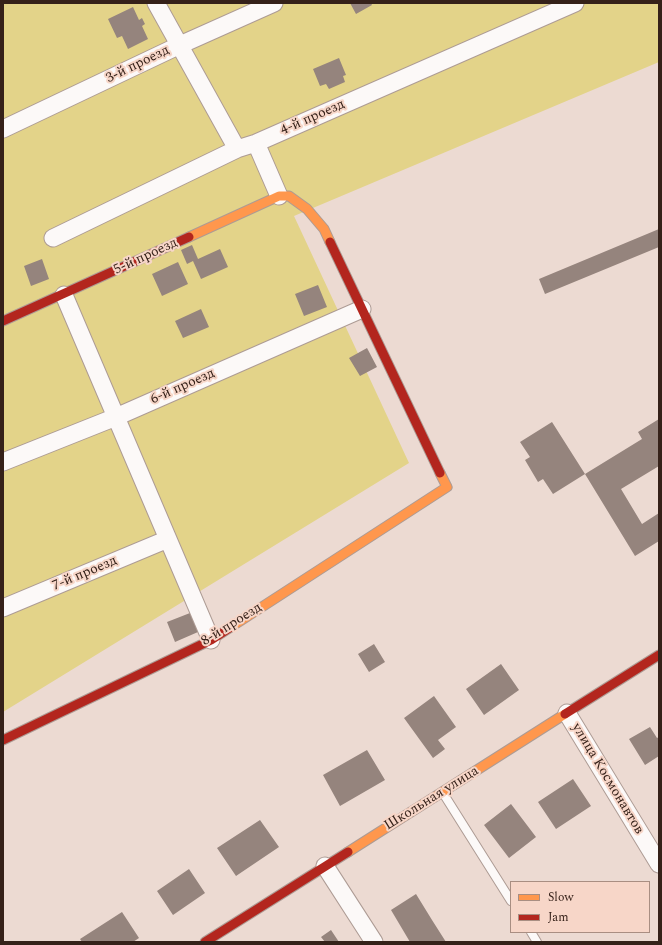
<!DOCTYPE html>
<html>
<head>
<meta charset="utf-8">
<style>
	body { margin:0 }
	#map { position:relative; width:662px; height:945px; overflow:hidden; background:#ecdad2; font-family:Spectral,serif }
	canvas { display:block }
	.frame { position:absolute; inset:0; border:4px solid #352119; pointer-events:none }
	.legend { position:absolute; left:510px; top:881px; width:140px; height:52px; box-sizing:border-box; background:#f7d6c8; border:1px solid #a98e82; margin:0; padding:5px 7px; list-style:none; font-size:12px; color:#352119 }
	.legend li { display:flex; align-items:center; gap:8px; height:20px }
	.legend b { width:20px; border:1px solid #a98e82 }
</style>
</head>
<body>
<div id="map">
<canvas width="662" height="945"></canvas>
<div class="frame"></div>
<ul class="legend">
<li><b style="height:5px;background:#ff974d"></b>Slow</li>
<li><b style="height:5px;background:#b3261e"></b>Jam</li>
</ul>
</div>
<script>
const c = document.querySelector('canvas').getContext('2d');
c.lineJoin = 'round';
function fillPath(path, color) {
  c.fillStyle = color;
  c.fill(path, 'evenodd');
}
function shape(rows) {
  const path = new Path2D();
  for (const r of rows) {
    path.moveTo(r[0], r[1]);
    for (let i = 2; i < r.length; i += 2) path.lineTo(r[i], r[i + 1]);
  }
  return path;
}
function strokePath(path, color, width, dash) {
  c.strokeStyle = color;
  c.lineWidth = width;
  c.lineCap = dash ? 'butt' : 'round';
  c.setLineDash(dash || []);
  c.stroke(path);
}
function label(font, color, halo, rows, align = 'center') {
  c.font = font + ' Spectral,serif';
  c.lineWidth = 4;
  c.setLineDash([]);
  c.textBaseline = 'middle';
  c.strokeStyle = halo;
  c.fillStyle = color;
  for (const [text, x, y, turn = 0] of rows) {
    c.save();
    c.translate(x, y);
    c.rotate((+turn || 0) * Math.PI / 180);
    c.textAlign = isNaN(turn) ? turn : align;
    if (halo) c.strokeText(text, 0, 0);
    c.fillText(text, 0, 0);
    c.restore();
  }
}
fillPath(shape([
	[3,3,659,3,659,62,294,216,409,463,3,712]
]), '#e3d389');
fillPath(shape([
	[350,3,371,3,372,5,356,14],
	[133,7,139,20,142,18,145,24,142,26,148,39,128,49,122,36,117,38,108,19],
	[339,58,346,75,343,76,345,82,329,89,326,84,320,86,313,69],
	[659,229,659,247,545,294,539,279],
	[192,245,198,259,220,249,228,267,201,279,193,261,187,264,181,250],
	[42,259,49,279,31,286,24,266],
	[178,262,188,284,162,296,152,274],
	[318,285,327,307,304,316,295,294],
	[201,309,209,327,183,338,175,321],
	[367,348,377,367,360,376,349,358],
	[659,419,659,466,621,489,642,524,659,513,659,541,635,556,585,474,642,439,638,432],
	[552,422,585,474,553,494,543,479,538,482,525,460,530,457,520,442],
	[190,613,198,632,175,642,167,622],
	[374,644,385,662,369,672,358,654],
	[501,664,519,690,484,715,466,689],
	[434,696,456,727,438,740,445,749,433,758,404,718],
	[650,727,657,738,659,737,659,756,645,765,629,739],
	[367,750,385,780,340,806,323,775],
	[573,779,591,806,556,829,538,802],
	[511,804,536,837,509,858,484,825],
	[260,820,279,847,236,876,217,848],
	[189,869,205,893,173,915,157,891],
	[416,894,432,920,446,942,410,942,391,910],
	[122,912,139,938,133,942,82,942,80,939],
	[331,930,339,942,325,942,321,937]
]), '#95847d');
const lane = shape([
	[443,793,511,901],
	[531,932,537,942]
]);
const street = shape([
	[156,3,237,149],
	[3,129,180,45,274,3],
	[256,143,279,196],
	[53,238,237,149,256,143,575,3],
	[64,295,211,640],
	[3,462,116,417,362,309],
	[3,608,168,539],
	[567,713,659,864],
	[325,866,374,942]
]);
const slow = shape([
	[189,237,279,196,289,196,307,209,324,229,330,242],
	[231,627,447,487,440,473],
	[348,852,565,714]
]);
const jam = shape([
	[330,242,440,473],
	[3,321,189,237],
	[565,714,659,655],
	[3,740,211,640,231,627],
	[205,942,348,852]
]);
strokePath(lane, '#ad9b94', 10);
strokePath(street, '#ad9b94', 19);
strokePath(slow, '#ad9b94', 11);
strokePath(jam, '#ad9b94', 11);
strokePath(lane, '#fcf9f8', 8);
strokePath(street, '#fcf9f8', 17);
strokePath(slow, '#ff974d', 9);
strokePath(jam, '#b3261e', 9);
label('14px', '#352119', '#f7d6c8', [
	["3-й проезд",138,65,-26],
	["4-й проезд",313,118,-24],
	["5-й проезд",146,257,-25],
	["6-й проезд",183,387,-24],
	["7-й проезд",85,574,-23],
	["8-й проезд",232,625,-32],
	["улица Космонавтов",607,779,59],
	["Школьная улица",432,799,-32]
]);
</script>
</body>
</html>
